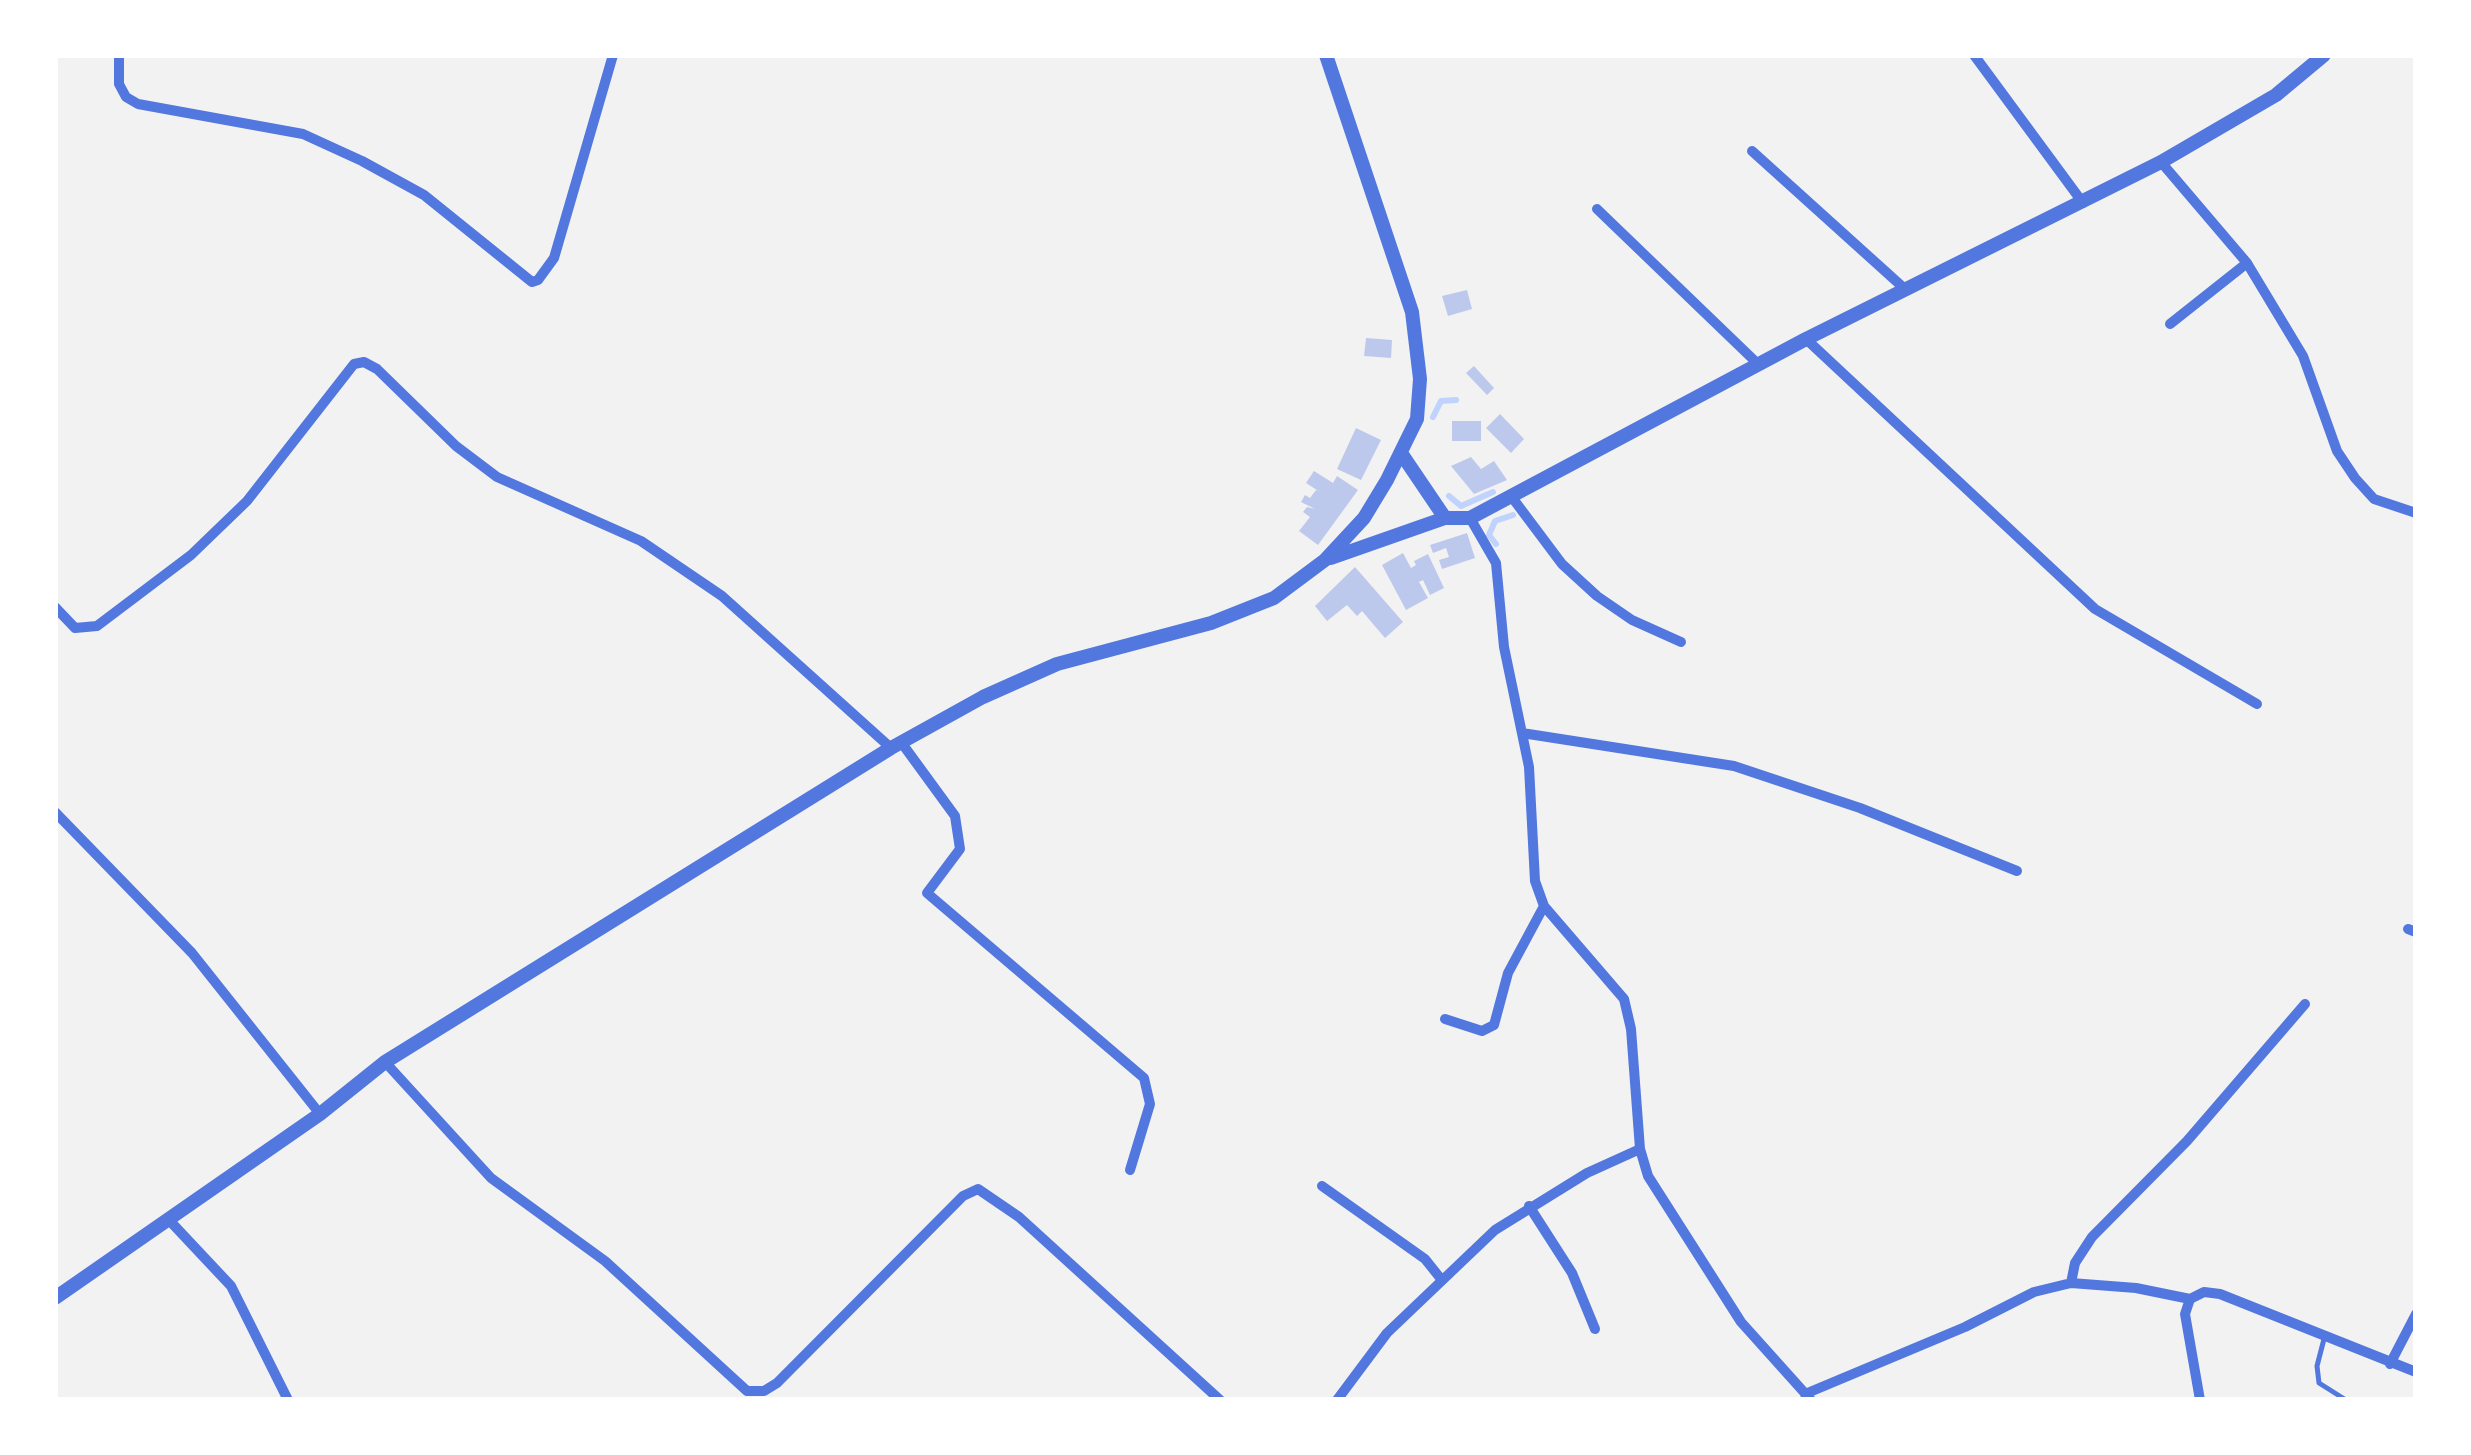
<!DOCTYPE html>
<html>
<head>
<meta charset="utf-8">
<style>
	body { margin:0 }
	#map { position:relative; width:2471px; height:1455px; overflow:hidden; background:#f2f2f2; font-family:"Crimson Pro",serif }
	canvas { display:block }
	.frame { position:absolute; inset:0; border:58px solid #fff; pointer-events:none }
</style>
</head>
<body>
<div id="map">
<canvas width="2471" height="1455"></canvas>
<div class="frame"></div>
</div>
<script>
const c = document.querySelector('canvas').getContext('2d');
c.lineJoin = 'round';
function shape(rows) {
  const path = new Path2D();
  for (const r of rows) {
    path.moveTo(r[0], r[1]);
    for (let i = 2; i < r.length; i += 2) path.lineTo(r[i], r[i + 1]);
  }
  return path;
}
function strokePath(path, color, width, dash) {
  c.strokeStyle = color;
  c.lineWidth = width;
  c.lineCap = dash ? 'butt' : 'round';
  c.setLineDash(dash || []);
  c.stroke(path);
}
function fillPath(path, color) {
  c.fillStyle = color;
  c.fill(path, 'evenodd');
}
strokePath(shape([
	[1433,417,1441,401,1456,400],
	[1449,496,1461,506,1493,492],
	[1496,544,1489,535,1495,521,1513,515]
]), '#bfd3fe', 6);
fillPath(shape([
	[1467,290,1472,309,1448,316,1442,296],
	[1366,338,1392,340,1391,358,1364,356],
	[1474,366,1494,388,1487,395,1466,373],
	[1500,414,1524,439,1511,453,1486,428],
	[1452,421,1481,421,1481,441,1452,441],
	[1356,428,1381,440,1361,480,1337,469],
	[1471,457,1481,469,1494,461,1507,480,1474,494,1451,466],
	[1314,471,1333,483,1337,476,1358,490,1318,545,1299,531,1310,517,1303,512,1307,507,1315,509,1301,502,1305,495,1310,498,1316,490,1320,492,1306,483],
	[1467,533,1475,558,1442,569,1439,560,1449,557,1446,548,1433,553,1430,545],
	[1403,553,1411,568,1416,565,1414,561,1428,554,1444,588,1430,595,1423,580,1419,582,1428,598,1406,610,1382,565],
	[1355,567,1403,622,1385,638,1362,611,1357,616,1347,605,1327,621,1315,606]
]), '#bdc9ec');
strokePath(shape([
	[2324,1339,2317,1366,2319,1383,2346,1400]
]), '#5277de', 5);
strokePath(shape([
	[119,55,119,84,126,97,138,104,303,134,362,161,424,195,532,282,538,280,554,258,613,55],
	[1974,55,2083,203],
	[1752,151,1906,290],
	[2161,162,2247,263,2303,356,2337,451,2355,478,2374,499,2416,513],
	[1597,209,1758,364],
	[2170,324,2247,263],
	[1806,339,2095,609,2257,704],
	[1511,496,1562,564,1597,596,1632,620,1681,642],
	[1470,518,1496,563,1504,647,1529,767,1535,881,1544,906,1624,999,1631,1029,1640,1149,1648,1176,1741,1322,1811,1400],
	[55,607,75,628,97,626,191,555,247,501,354,364,364,362,377,369,456,446,497,477,641,541,722,596,891,748],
	[1522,733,1734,766,1860,808,2017,871],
	[901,742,955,816,960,849,927,893,1144,1078,1150,1104,1130,1170],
	[55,812,192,953,320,1114],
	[2408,929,2416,932],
	[1445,1019,1482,1031,1494,1025,1508,973,1544,906],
	[385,1062,491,1178,605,1261,747,1391,764,1391,777,1383,963,1196,978,1189,1019,1217,1220,1400],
	[1322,1186,1425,1259,1441,1279],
	[1529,1206,1572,1273,1595,1329],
	[169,1220,231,1286,288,1400],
	[2071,1283,2075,1263,2092,1237,2187,1141,2305,1004],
	[2390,1364,2416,1314],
	[1805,1394,1965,1327,2034,1292,2071,1283,2136,1288,2190,1299],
	[1337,1400,1387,1333,1495,1230,1587,1173,1640,1149],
	[2200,1400,2185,1314,2190,1299,2204,1292,2220,1294,2416,1372]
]), '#5277de', 10);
strokePath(shape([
	[1401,453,1445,518],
	[1331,558,1445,518,1470,518,1806,339,2161,162,2276,95,2324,55],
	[55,1298,320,1114,385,1062,891,748,983,697,1057,664,1211,623,1274,598,1325,560,1364,518,1387,480,1417,419,1420,379,1412,312,1326,55]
]), '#5277de', 14);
</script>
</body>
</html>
